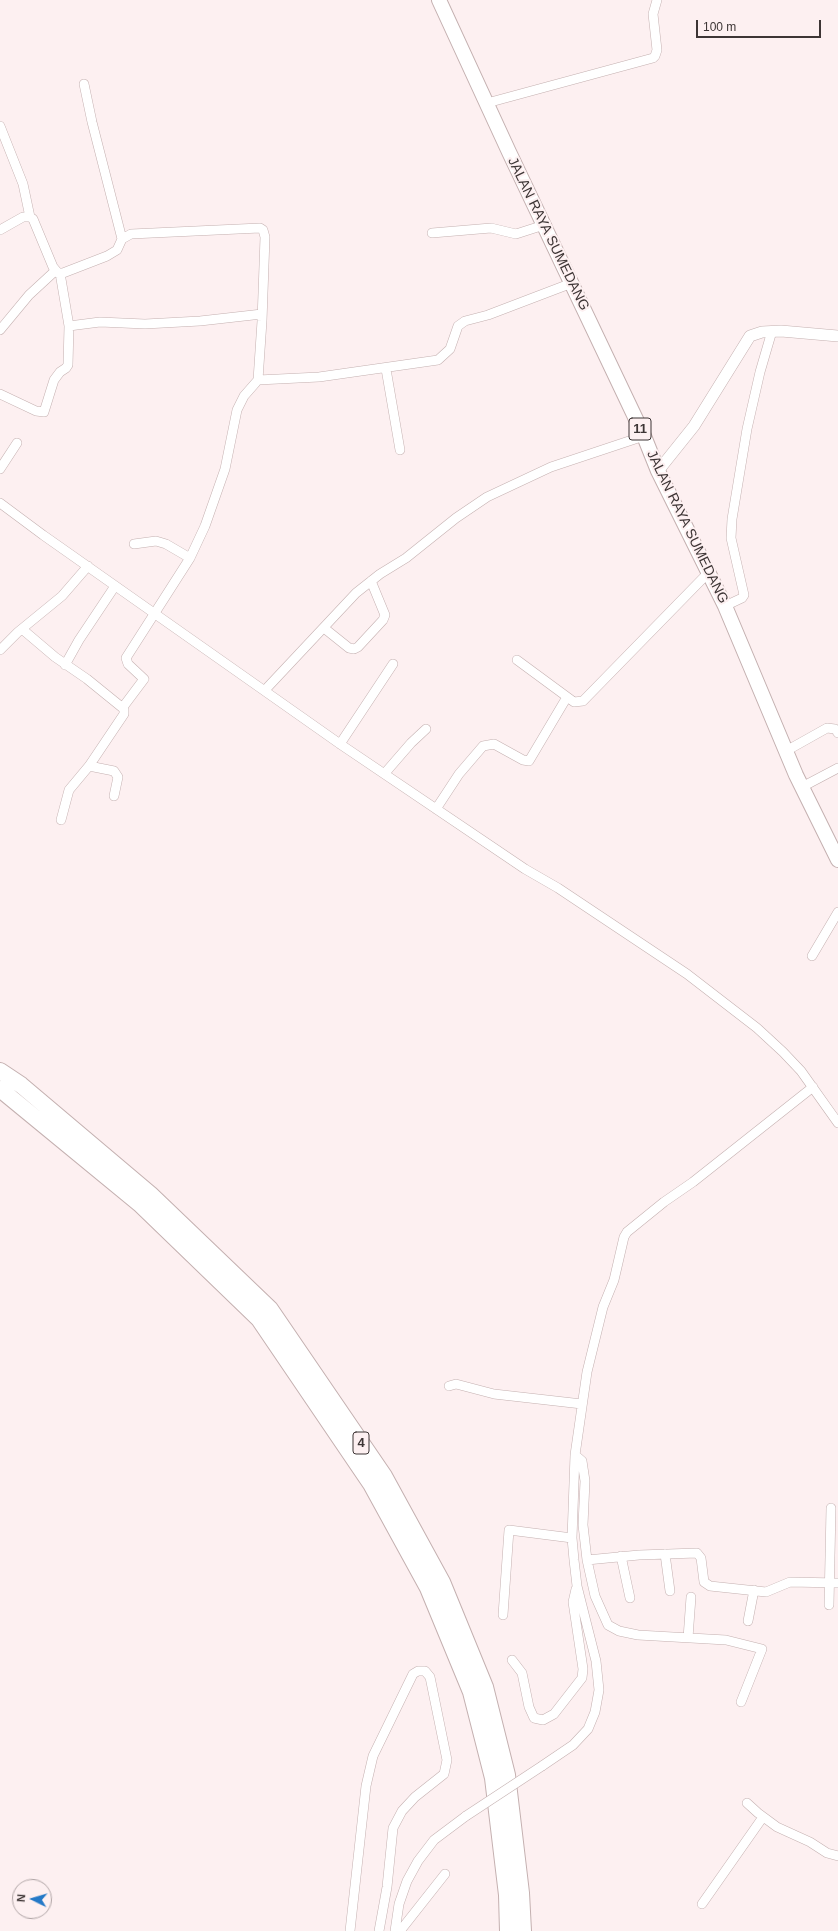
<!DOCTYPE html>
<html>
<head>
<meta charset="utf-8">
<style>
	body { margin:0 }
	#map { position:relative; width:838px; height:1931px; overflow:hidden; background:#fdf0f1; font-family:Arial,sans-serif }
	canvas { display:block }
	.north { position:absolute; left:12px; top:1879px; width:40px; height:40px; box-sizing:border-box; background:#fdf0f1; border:1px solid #b0a5a6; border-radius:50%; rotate:275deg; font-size:11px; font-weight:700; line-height:16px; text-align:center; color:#3d3535 }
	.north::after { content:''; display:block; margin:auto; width:14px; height:18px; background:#2479c7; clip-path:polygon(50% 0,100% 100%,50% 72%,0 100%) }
	.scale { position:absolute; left:696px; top:20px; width:125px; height:18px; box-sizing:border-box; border:2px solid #3d3535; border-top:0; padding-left:5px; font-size:12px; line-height:14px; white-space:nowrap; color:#3d3535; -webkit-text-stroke:3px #fdf0f1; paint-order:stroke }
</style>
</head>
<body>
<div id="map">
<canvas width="838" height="1931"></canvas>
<div class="north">N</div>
<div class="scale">100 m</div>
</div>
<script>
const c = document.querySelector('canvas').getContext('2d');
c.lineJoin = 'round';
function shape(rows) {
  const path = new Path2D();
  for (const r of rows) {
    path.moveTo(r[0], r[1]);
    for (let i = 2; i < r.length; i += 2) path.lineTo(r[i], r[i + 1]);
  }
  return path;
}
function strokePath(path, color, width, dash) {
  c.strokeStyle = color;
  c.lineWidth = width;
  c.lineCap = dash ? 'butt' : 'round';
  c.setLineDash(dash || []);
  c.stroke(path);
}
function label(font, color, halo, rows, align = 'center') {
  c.font = font + ' Arial,sans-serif';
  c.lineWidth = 4;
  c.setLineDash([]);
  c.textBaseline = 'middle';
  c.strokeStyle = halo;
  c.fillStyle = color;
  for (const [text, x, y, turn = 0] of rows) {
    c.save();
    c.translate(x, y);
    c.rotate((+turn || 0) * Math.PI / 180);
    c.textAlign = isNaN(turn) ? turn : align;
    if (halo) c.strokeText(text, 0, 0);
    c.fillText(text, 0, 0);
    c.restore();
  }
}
const minor = shape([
	[84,84,92,122,122,239],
	[487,103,653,58,655,56,657,50,653,14,657,0],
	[0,126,23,184,30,217],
	[0,230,23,217,30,217,33,219,53,267,58,273,63,273,107,256,117,250,122,239,131,234,260,228,263,230,265,237,262,321,258,380],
	[432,233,491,228,516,234,544,225],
	[60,273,69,326],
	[0,330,29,295,55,271],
	[386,369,400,450],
	[0,394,36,411,44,412,54,380,60,372,66,368,68,365,69,326,100,322,145,324,200,321,262,314],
	[0,469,17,443],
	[0,503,43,535,340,744,525,869,558,888,687,974,757,1028,783,1052,801,1071,838,1123],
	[134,544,156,541,166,544,190,558],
	[725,606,742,598,744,595,731,538,732,519,747,429,760,372,772,331],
	[324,628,349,648,354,649,358,647,383,620,385,615,371,581],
	[22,629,55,657,87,679,124,709,124,714,89,766,69,790,61,820],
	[0,650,18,632,62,596,88,566],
	[517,660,574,702,583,701,709,572],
	[65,665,79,640,115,586],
	[265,690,356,593,380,574,406,558,456,518,487,497,551,467,644,436],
	[123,707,144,679,128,664,126,658,190,558,205,526,225,469,237,410,244,396,258,380,319,377,438,360,450,349,458,326,465,321,488,315,572,283],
	[340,744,393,664],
	[786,751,827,728,835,729,838,733],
	[89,766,114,771,118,777,114,796],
	[385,773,411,743,426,729],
	[802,787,838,768],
	[436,809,459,774,483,746,494,744,523,760,529,761,567,697],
	[812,956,838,912],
	[449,1386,456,1384,494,1394,582,1404],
	[575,1455,582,1461,585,1481,583,1525,587,1560,595,1596,608,1625,619,1631,638,1635,726,1640,762,1649,741,1702],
	[665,1554,670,1591],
	[621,1556,630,1598],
	[587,1560,639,1555,697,1553,701,1558,704,1582,710,1586,766,1592,790,1582,838,1583],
	[829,1605,831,1508],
	[503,1615,509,1530,572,1538],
	[748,1621,754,1590],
	[688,1638,691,1597],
	[512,1660,522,1673,529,1707,534,1718,543,1720,554,1714,582,1678,583,1669,573,1602,576,1589],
	[542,1766,573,1745,588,1729,595,1712,599,1690,596,1661,577,1586,574,1560,572,1538,575,1455,587,1372,603,1307,614,1280,624,1237,627,1232,664,1202,693,1182,813,1087],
	[747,1803,758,1813,777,1827,810,1842,827,1853,838,1856],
	[702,1904,763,1817],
	[350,1931,366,1786,373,1756,413,1674,418,1671,425,1671,430,1677,447,1760,444,1774,415,1797,402,1811,393,1828,387,1887,379,1931],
	[395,1931,399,1904,407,1881,418,1861,434,1840,466,1816],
	[400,1931,445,1874]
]);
const tertiary = shape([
	[658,471,694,426,750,336,762,332,781,331,838,336]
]);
const trunk = shape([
	[439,0,509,152,644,436,658,471,725,606,796,775,838,860]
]);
const motorway = shape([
	[0,1071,21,1085,150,1194,270,1309,384,1476,442,1582,485,1687,507,1775,521,1893,523,1931],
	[0,1089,140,1204,259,1319,371,1484,428,1588,471,1692,493,1778,507,1895,508,1931]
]);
strokePath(minor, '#c4b0b0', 10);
strokePath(tertiary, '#c4b0b0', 12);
strokePath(trunk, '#c4b0b0', 16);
strokePath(motorway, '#c4b0b0', 18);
strokePath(minor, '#fff', 9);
strokePath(tertiary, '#fff', 11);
strokePath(trunk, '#fff', 14);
strokePath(motorway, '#fff', 16);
const minorBridge = shape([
	[466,1816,542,1766]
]);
strokePath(minorBridge, '#c4b0b0', 10, []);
strokePath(minorBridge, '#fff', 9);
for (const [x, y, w] of [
	[640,429,22],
	[361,1443,16]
]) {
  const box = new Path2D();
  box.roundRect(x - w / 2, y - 11, w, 22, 3);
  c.fillStyle = '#fdf0f1';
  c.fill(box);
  strokePath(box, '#3d3535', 1);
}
label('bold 13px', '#3d3535', null, [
	["11",640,429],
	["4",361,1443]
]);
label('14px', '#3d3535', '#fdf0f1', [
	["JALAN RAYA SUMEDANG",548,234,64],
	["JALAN RAYA SUMEDANG",687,527,64]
]);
</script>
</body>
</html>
